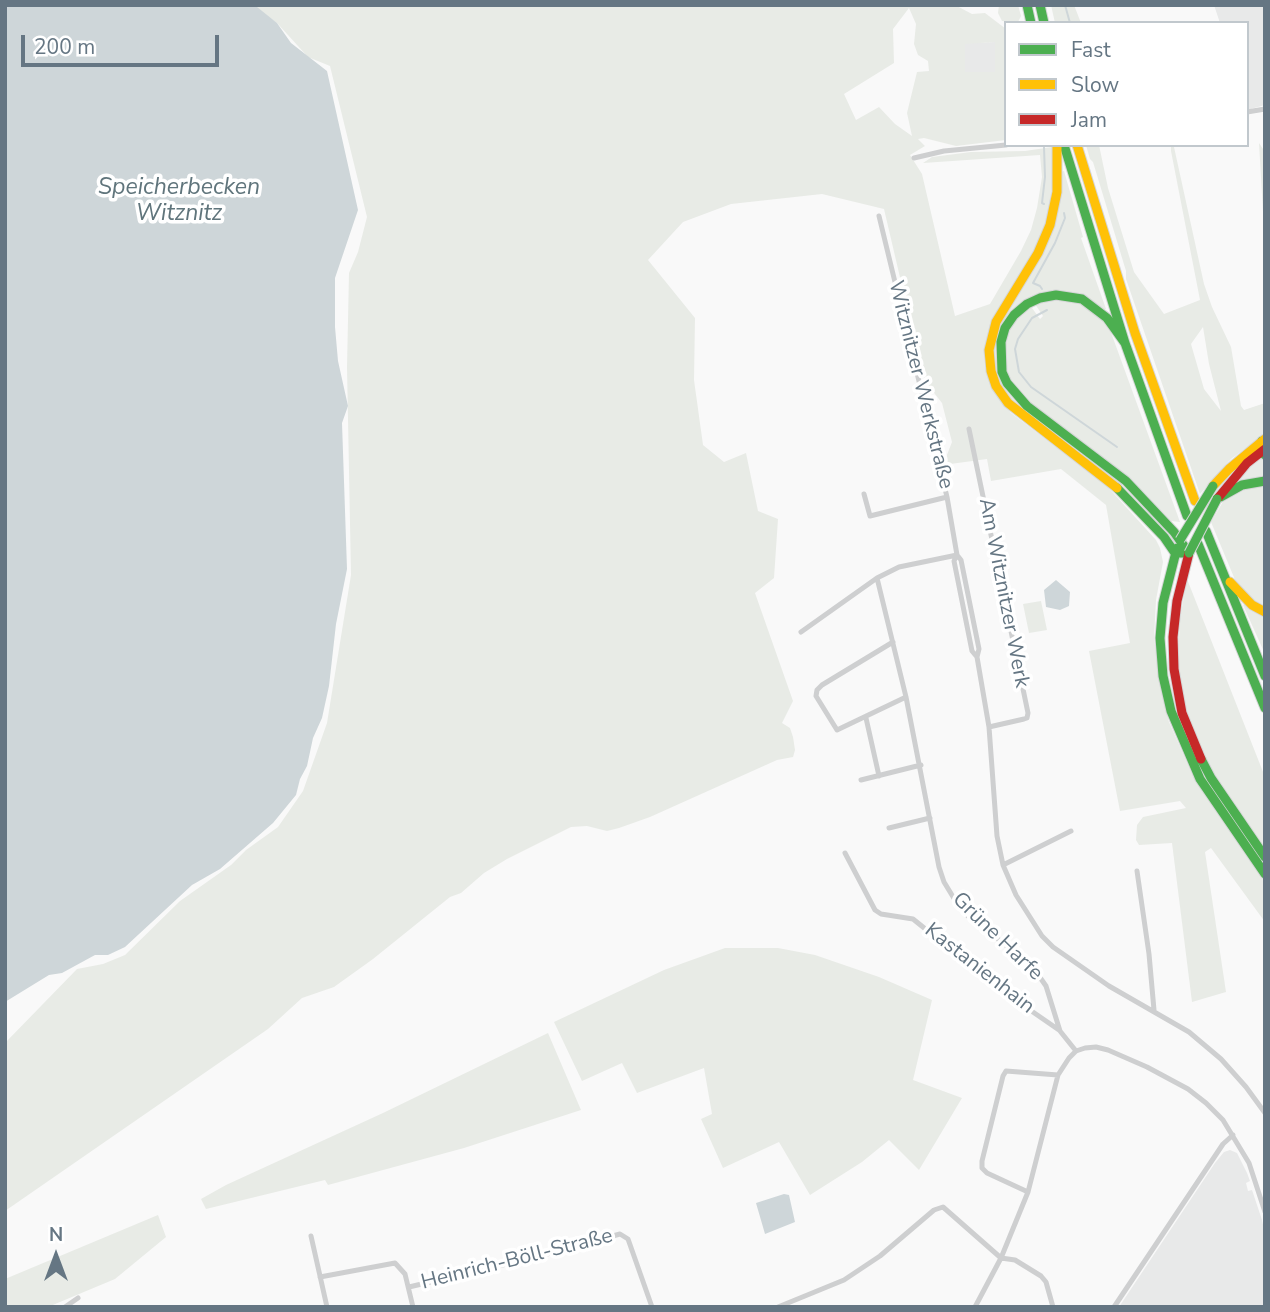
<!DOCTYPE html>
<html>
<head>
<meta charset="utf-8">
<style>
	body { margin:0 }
	#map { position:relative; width:1270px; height:1312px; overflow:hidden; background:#f9f9f9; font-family:"Nunito Sans",sans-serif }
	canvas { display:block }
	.frame { position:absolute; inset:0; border:7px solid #657683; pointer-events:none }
	.legend { position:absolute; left:1004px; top:21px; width:245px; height:126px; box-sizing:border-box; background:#fff; border:2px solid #c1c8cd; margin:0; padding:9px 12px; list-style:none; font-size:21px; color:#657683 }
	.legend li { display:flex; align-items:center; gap:14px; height:35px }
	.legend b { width:35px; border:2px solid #c1c8cd }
	.north { position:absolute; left:21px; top:1221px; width:70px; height:70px; -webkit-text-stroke:5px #fff; paint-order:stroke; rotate:0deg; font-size:19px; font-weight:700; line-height:28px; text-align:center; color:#657683 }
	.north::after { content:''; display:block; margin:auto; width:24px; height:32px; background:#657683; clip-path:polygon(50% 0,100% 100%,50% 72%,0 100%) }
	.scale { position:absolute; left:21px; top:35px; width:198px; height:32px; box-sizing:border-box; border:4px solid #657683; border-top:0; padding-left:9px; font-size:21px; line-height:24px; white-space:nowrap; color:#657683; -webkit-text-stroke:5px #fff; paint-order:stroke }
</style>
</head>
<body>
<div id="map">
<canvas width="1270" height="1312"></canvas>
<div class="frame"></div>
<ul class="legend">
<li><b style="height:9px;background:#4caf50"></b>Fast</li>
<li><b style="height:9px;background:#ffc107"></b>Slow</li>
<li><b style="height:9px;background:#c62828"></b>Jam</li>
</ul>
<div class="north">N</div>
<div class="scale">200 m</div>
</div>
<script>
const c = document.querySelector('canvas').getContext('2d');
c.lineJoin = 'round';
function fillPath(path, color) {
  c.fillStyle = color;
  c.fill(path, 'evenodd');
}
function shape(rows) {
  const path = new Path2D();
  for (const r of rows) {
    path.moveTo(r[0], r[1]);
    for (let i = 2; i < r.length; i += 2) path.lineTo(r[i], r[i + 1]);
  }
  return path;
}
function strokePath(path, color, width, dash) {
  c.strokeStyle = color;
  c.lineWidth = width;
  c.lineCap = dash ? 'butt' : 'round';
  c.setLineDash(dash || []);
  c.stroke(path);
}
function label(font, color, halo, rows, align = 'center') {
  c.font = font + ' "Nunito Sans",sans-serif';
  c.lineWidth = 7;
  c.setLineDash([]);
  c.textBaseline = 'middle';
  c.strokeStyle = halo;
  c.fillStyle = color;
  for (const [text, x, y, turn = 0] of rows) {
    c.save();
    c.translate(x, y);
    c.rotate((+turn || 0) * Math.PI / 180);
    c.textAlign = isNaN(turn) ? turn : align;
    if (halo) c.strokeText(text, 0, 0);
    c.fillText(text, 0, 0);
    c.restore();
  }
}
fillPath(shape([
	[1214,5,1265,5,1265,105,1247,110,1247,23,1220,23],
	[995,42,995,72,965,72,964,43],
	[1230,1150,1237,1153,1247,1173,1250,1181,1246,1183,1248,1191,1252,1190,1262,1220,1265,1234,1265,1307,1119,1307,1215,1163,1224,1152]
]), '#e8e9e9');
fillPath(shape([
	[251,5,955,5,972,14,985,13,1006,29,1006,140,956,146,924,138,918,139,925,146,910,155,922,174,955,316,990,304,1021,251,1031,230,1037,208,1042,177,1040,155,923,163,932,157,971,152,1025,151,1052,147,1053,183,1046,224,1039,243,984,355,985,367,992,389,1011,413,1105,484,1156,540,1160,548,1163,562,1156,600,1154,638,1161,691,1169,722,1192,774,1265,882,1265,922,1211,848,1205,852,1226,992,1192,1002,1172,843,1139,845,1136,840,1137,825,1143,817,1186,808,1180,801,1120,811,1089,651,1130,643,1106,505,1061,469,991,481,987,459,943,465,952,442,942,403,924,380,884,209,822,194,731,204,683,222,648,260,695,318,694,380,703,445,724,462,746,453,758,511,778,519,774,578,755,593,793,701,782,723,790,728,793,737,795,750,793,757,777,760,650,817,619,828,607,831,587,826,571,827,507,859,484,873,461,893,450,897,373,959,334,987,302,998,268,1029,5,1211,5,1043,77,969,103,964,125,955,180,901,231,865,246,850,278,827,303,791,327,723,351,575,347,367,349,273,358,252,367,217,330,66,308,57,277,23],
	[909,8,916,24,914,44,918,55,928,61,929,71,917,72,907,113,912,136,895,124,879,107,856,120,844,94,894,63,893,29],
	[995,42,995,72,965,72,965,44],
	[999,5,1018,5,1021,16,1018,22,1002,21,998,13],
	[1051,5,1074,5,1081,23,1055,23],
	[1259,143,1265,152,1265,223,1263,212],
	[1086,145,1099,145,1108,188,1134,272,1164,314,1200,300,1171,151,1171,145,1174,147,1204,284,1212,307,1231,347,1241,406,1244,410,1265,403,1265,434,1231,459,1200,494,1126,279,1126,271,1093,162,1090,159],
	[1203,327,1209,364,1221,411,1204,389,1191,344],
	[1064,171,1083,237,1081,238,1106,309,1103,310,1056,291,1006,320,1002,380,1125,485,1121,485,1007,396,996,375,992,353,997,327,1035,266,1061,172],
	[1051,298,1086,304,1109,327,1180,522,1171,521,1166,517,1019,393,1006,372,1004,343,1012,323,1028,308,1032,308,1040,319,1043,316,1035,304],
	[1260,457,1265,462,1265,478,1235,485,1240,475],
	[1265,485,1265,608,1258,605,1238,587,1211,522,1224,500,1241,490],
	[1187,579,1265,777,1265,849,1226,795,1205,757,1189,721,1181,687,1178,660,1180,619],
	[1041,601,1047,630,1029,633,1023,604],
	[1245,604,1265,615,1265,654,1243,605],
	[725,948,778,948,815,955,879,977,932,1000,913,1080,962,1098,919,1170,889,1140,862,1162,810,1195,779,1142,723,1168,701,1119,712,1114,704,1068,637,1093,622,1063,582,1081,554,1022,664,970],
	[548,1033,581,1110,464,1148,328,1185,325,1180,206,1209,201,1199,226,1185,383,1113],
	[158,1215,166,1237,115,1279,48,1307,5,1307,5,1279]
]), '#e8ebe6');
fillPath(shape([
	[5,5,251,5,257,7,277,23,291,43,327,71,358,210,335,278,335,327,338,361,348,406,342,423,347,569,336,624,329,686,322,718,313,738,307,766,300,779,296,795,273,823,220,869,192,885,125,947,108,955,95,955,62,973,49,975,5,1002],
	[1056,580,1070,592,1069,606,1060,610,1046,607,1044,590],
	[784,1194,789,1195,795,1222,765,1234,756,1203]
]), '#ced6d9');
strokePath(shape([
	[1065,5,1070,23],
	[1044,147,1045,177,1042,203,1044,204],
	[1042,289,1040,286,1033,283,1055,243,1065,218,1064,213],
	[1047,310,1032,318,1018,339,1015,349,1019,372,1031,387,1117,447]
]), '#ced6d9', 2);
const fast = shape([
	[1027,5,1031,23],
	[1040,5,1044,23],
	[1064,145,1125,343,1187,516],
	[1125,343,1107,318,1082,299,1056,295,1040,298,1027,304,1014,315,1005,328,1001,342,1002,372,1007,383,1027,406,1126,481,1174,532,1189,553],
	[1265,442,1262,441,1261,451,1265,455],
	[1117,488,1164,537,1175,553,1189,553],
	[1217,499,1242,485,1265,481],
	[1206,531,1265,676],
	[1198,544,1265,708],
	[1177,548,1163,603,1160,638,1163,676,1171,711,1200,779,1265,874],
	[1201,759,1211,778,1265,857]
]);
const slow = shape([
	[1057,145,1057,192,1050,225,1038,253,996,322,989,350,991,371,996,386,1008,403,1117,488],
	[1077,145,1135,333,1195,501],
	[1213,486,1229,469,1265,439],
	[1230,582,1252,605,1265,612]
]);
const jam = shape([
	[1218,498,1247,463,1265,449],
	[1189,553,1177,601,1173,637,1174,669,1182,713,1201,759]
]);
strokePath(fast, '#d5d6d7', 11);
strokePath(slow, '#d5d6d7', 11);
strokePath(jam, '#d5d6d7', 11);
strokePath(shape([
	[1247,112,1265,109],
	[914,158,944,151,1006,145],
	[879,216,947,497,957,555,961,560,979,649,977,657,989,727,997,836,1003,865,1016,895,1042,936,1053,947,1109,986,1189,1032,1221,1059,1246,1087,1265,1113],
	[969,429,1028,713,1027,718,1024,719,989,727],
	[864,494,870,516,947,497],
	[957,555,899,567,877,578,906,697,939,867,944,882,958,905,968,916,1025,960,1039,976,1046,986,1060,1031,1076,1051],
	[957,555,954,561,972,651,977,657],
	[801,632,877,578],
	[893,642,822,685,817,690,816,696,837,730,906,697],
	[866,718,879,776],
	[861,780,921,765],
	[889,828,930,818],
	[845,853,875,910,881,914,913,919,1001,990,1059,1030],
	[1003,865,1071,831],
	[1137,871,1149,954,1154,1010],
	[1028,1192,987,1173,982,1168,982,1161,1003,1076,1006,1071,1058,1075],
	[311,1236,327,1307],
	[320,1277,395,1263,405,1274,413,1307],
	[409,1287,532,1258,620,1234,628,1239,652,1307],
	[65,1307,78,1298],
	[778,1307,844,1280,880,1256,934,1210,943,1207,1001,1258,1015,1260,1041,1276,1046,1282,1053,1307],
	[975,1307,1001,1258,1028,1192,1058,1075,1069,1058,1076,1051,1085,1048,1096,1047,1108,1050,1147,1067,1188,1089,1206,1103,1223,1120,1249,1163,1265,1212],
	[1114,1307,1223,1144,1233,1135]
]), '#cecfd0', 5);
strokePath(fast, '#4caf50', 9);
strokePath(slow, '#ffc107', 9);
strokePath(jam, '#c62828', 9);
const fastBridge = shape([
	[1180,540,1213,486],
	[1189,553,1217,499]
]);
strokePath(fastBridge, '#d5d6d7', 11, []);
strokePath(fastBridge, '#4caf50', 9);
label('21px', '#657683', '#fff', [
	["Witznitzer Werkstraße",920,385,76],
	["Am Witznitzer Werk",1003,593,79],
	["Grüne Harfe",997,937,44],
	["Kastanienhain",979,969,38],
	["Heinrich-Böll-Straße",517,1260,-14]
]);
label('italic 23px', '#60757c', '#fff', [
	["Speicherbecken",179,188],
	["Witznitz",179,214]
]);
</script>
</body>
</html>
